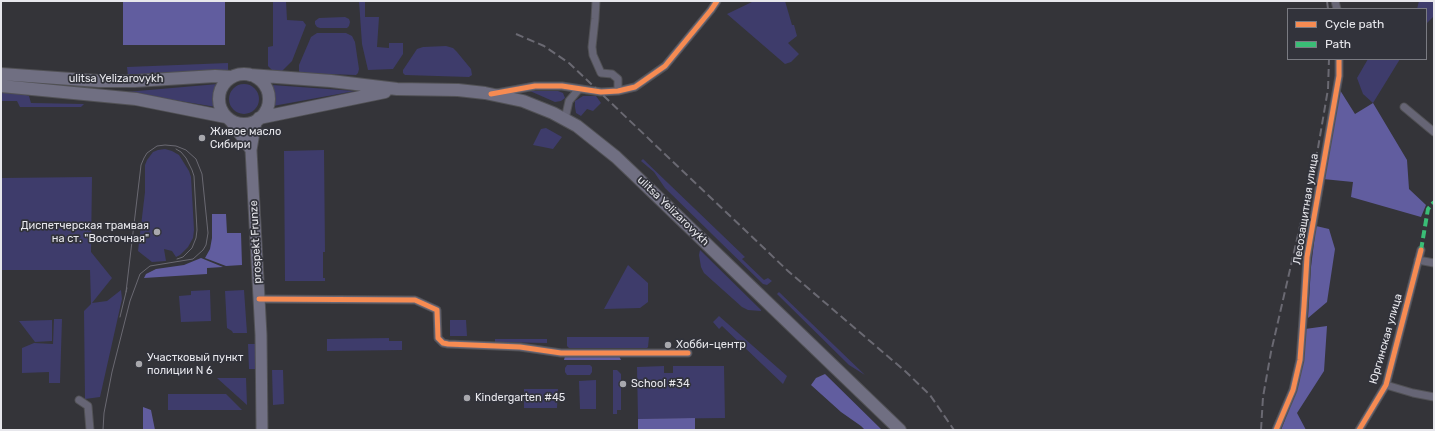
<!DOCTYPE html>
<html>
<head>
<meta charset="utf-8">
<style>
	body { margin:0 }
	#map { position:relative; width:1435px; height:431px; overflow:hidden; background:#343439; font-family:Rubik,sans-serif }
	canvas { display:block }
	.frame { position:absolute; inset:0; border:2px solid #e7e7ec; pointer-events:none }
	.legend { position:absolute; left:1287px; top:8px; width:140px; height:52px; box-sizing:border-box; background:#32333b; border:1px solid #7a7b82; margin:0; padding:5px 7px; list-style:none; font-size:12px; color:#e7e7ec }
	.legend li { display:flex; align-items:center; gap:8px; height:20px }
	.legend b { width:20px; border:1px solid #7a7b82 }
</style>
</head>
<body>
<div id="map">
<canvas width="1435" height="431"></canvas>
<div class="frame"></div>
<ul class="legend">
<li><b style="height:5px;background:#f68b52"></b>Cycle path</li>
<li><b style="height:5px;background:#3abd76"></b>Path</li>
</ul>
</div>
<script>
const c = document.querySelector('canvas').getContext('2d');
c.lineJoin = 'round';
function fillPath(path, color) {
  c.fillStyle = color;
  c.fill(path, 'evenodd');
}
function shape(rows) {
  const path = new Path2D();
  for (const r of rows) {
    if (r.length === 3) {
      path.moveTo(r[0] + r[2], r[1]);
      path.arc(r[0], r[1], r[2], 0, 2 * Math.PI);
      continue;
    }
    path.moveTo(r[0], r[1]);
    for (let i = 2; i < r.length; i += 2) path.lineTo(r[i], r[i + 1]);
  }
  return path;
}
function strokePath(path, color, width, dash) {
  c.strokeStyle = color;
  c.lineWidth = width;
  c.lineCap = dash ? 'butt' : 'round';
  c.setLineDash(dash || []);
  c.stroke(path);
}
function label(font, color, halo, rows, align = 'center') {
  c.font = font + ' Rubik,sans-serif';
  c.lineWidth = 3.5;
  c.setLineDash([]);
  c.textBaseline = 'middle';
  c.strokeStyle = halo;
  c.fillStyle = color;
  for (const [text, x, y, turn = 0] of rows) {
    c.save();
    c.translate(x, y);
    c.rotate((+turn || 0) * Math.PI / 180);
    c.textAlign = isNaN(turn) ? turn : align;
    if (halo) c.strokeText(text, 0, 0);
    c.fillText(text, 0, 0);
    c.restore();
  }
}
fillPath(shape([
	[273,1,286,1,287,20,303,21,306,25,292,61,281,72,273,71,268,66,268,47,273,46],
	[359,1,365,1,365,17,379,17,377,47,389,48,389,43,403,43,403,54,393,69,368,70,362,44],
	[754,1,785,1,792,25,794,25,797,36,788,43,799,54,791,62,785,64,727,14],
	[1419,1,1434,1,1434,16,1426,24,1426,9,1417,9],
	[345,17,349,19,350,22,349,26,347,28,320,28,317,27,315,24,315,21,319,18],
	[317,33,346,33,352,36,355,42,359,69,358,73,356,75,300,73,299,71,299,65,311,37],
	[446,46,453,48,457,52,471,69,472,75,469,77,405,75,403,73,403,70,417,49,423,47],
	[1368,59,1400,59,1373,103,1363,94,1357,78],
	[228,63,228,70,223,71,128,76,127,67],
	[244,99,15],
	[218,84,214,95,216,107,126,92],
	[272,85,355,91,273,106,273,93],
	[1,88,29,96,31,103,84,104,81,107,20,107,17,101,1,101],
	[530,91,558,91,563,93,565,98,561,101,555,102],
	[583,96,596,96,601,103,593,111,587,109,581,116,576,113,575,107,575,101],
	[546,128,562,137,553,149,533,145,541,129],
	[165,149,172,151,179,155,189,171,191,177,194,230,193,238,188,247,180,255,176,257,172,251,164,249,166,261,152,262,138,251,145,192,145,165,147,160,153,152,158,150],
	[324,150,325,252,323,252,323,278,325,278,325,281,285,281,284,151],
	[643,159,745,257,742,259,764,280,768,278,772,281,767,285,763,284,665,188,654,172,641,161],
	[92,177,91,252,112,278,92,303,107,301,121,290,122,299,100,397,85,399,84,311,91,304,90,270,1,270,1,178],
	[700,250,761,310,761,311,748,310,742,307,704,273,701,267,699,255],
	[628,265,648,283,648,302,640,308,604,309],
	[210,290,211,321,181,322,179,296,191,295,191,291],
	[244,290,247,333,233,333,232,331,227,328,225,291],
	[779,292,865,375,849,365,777,294],
	[719,316,787,376,783,384,722,326,719,329,713,322],
	[54,319,62,319,60,383,49,383,49,372,22,373,22,348,34,343,53,344],
	[52,320,52,341,35,342,19,321],
	[450,320,466,320,467,336,450,336],
	[567,337,649,337,648,347,647,348,569,348,567,346],
	[389,338,389,341,402,341,402,350,327,351,327,339],
	[495,339,547,339,547,343,495,342],
	[248,344,255,344,257,369,249,369],
	[567,365,590,365,592,367,592,372,590,375,567,375,565,372,565,368],
	[664,366,664,373,673,373,673,366,724,366,725,418,638,419,637,367],
	[272,370,283,370,284,404,273,405],
	[613,370,617,370,621,374,621,410,617,410,617,414,613,414],
	[217,378,246,378,247,405],
	[596,380,596,409,580,409,579,381],
	[524,389,558,389,557,408,524,408],
	[168,394,226,394,242,410,168,410]
]), '#3e3c6b');
fillPath(shape([
	[123,1,225,1,225,45,123,45],
	[1338,87,1355,114,1373,103,1407,160,1409,189,1426,205,1421,217,1351,197,1353,182,1323,179],
	[212,214,226,214,227,233,241,233,242,265,226,266,205,258,210,249,212,238],
	[1316,226,1329,229,1335,249,1327,302,1308,318,1311,267],
	[201,258,223,267,207,268,207,274,144,278,146,274,156,269,184,265],
	[1327,326,1324,371,1297,413,1306,430,1281,430,1299,383,1305,329],
	[565,356,619,356,621,360,564,360],
	[825,374,882,430,865,430,861,426,841,412,811,385,816,378],
	[143,407,151,410,155,430,156,430,143,430],
	[695,418,695,430,638,430,638,419]
]), '#615d9f');
const street = shape([
	[596,1,595,19,592,47,593,55,601,73,612,74,618,79,618,91],
	[1335,1,1337,9],
	[497,93,535,86,562,86,601,92,618,91,635,87,665,66,711,10,717,1],
	[1404,107,1434,132],
	[565,119,569,101,579,89],
	[1418,260,1434,263],
	[259,299,415,300,437,310,438,338,443,343,448,344,520,347,561,353,688,353],
	[1386,385,1413,393,1434,397],
	[79,400,88,406,90,430],
	[1276,430,1293,390,1300,360,1304,306,1307,257,1339,76,1339,59],
	[1359,430,1386,385,1421,250]
]);
const secondary = shape([
	[230,120,251,150],
	[257,120,255,126,251,150,261,335,262,430]
]);
const primary = shape([
	[1,74,99,81,135,81,215,76,232,77],
	[244,99,25],
	[250,75,331,81,397,89,458,90,485,93,523,101,553,113,577,126,616,157,638,178,900,430],
	[1,86,136,99,226,117],
	[259,118,385,92]
]);
strokePath(street, '#515155', 9);
strokePath(secondary, '#515155', 13);
strokePath(primary, '#515155', 14);
strokePath(street, '#666575', 7);
strokePath(secondary, '#717084', 11);
strokePath(primary, '#706f82', 12);
strokePath(shape([
	[176,149,181,152,186,158,192,170,194,176,197,230,196,238,192,248,183,257,177,259],
	[120,317,127,288],
	[103,430,104,413,112,372,130,301,140,274,150,266,193,259,203,250,206,245,208,233,202,174,196,159,186,150,176,146,165,145,157,146,147,153,144,158,141,165,126,292]
]), '#6a6972', 1);
strokePath(shape([
	[1327,1,1328,9],
	[516,34,544,46,569,63,788,271,905,371,930,395,954,430],
	[1261,430,1263,397,1271,352,1318,148,1328,89,1329,59]
]), '#6a6972', 2, [8, 4]);
strokePath(shape([
	[1421,250,1428,209,1434,202]
]), '#3abd76', 4, [8, 4]);
strokePath(shape([
	[491,94,535,86,562,86,601,92,618,91,635,87,665,66,711,10,717,1],
	[259,299,415,300,437,310,438,338,443,343,448,344,520,347,561,353,688,353],
	[1276,430,1293,390,1300,360,1304,306,1307,257,1339,76,1339,59],
	[1359,430,1386,385,1421,250]
]), '#f68b52', 5);
for (const [x, y, r, color] of [
	[202,138,4,"#a8a8ad"],
	[157,232,4,"#a8a8ad"],
	[668,345,4,"#a8a8ad"],
	[139,364,4,"#a8a8ad"],
	[623,384,4,"#a8a8ad"],
	[467,398,4,"#a8a8ad"]
]) {
  const dot = new Path2D();
  dot.arc(x, y, r, 0, 2 * Math.PI);
  c.fillStyle = color;
  c.fill(dot);
  strokePath(dot, '#32333b', 1.5);
}
label('11px', '#e7e7ec', '#32333b', [
	["ulitsa Yelizarovykh",116,79],
	["Лесозащитная улица",1306,209,-81],
	["ulitsa Yelizarovykh",673,211,44],
	["prospekt Frunze",256,242,-93],
	["Юргинская улица",1386,339,-74]
]);
label('11px', '#e7e7ec', '#32333b', [
	["Живое масло",210,132],
	["Сибири",210,145],
	["Диспетчерская трамвая",149,226,"right"],
	["на ст. \"Восточная\"",149,239,"right"],
	["Хобби-центр",676,345],
	["Участковый пункт",147,358],
	["полиции N 6",147,371],
	["School #34",631,384],
	["Kindergarten #45",475,398]
], 'left');
</script>
</body>
</html>
